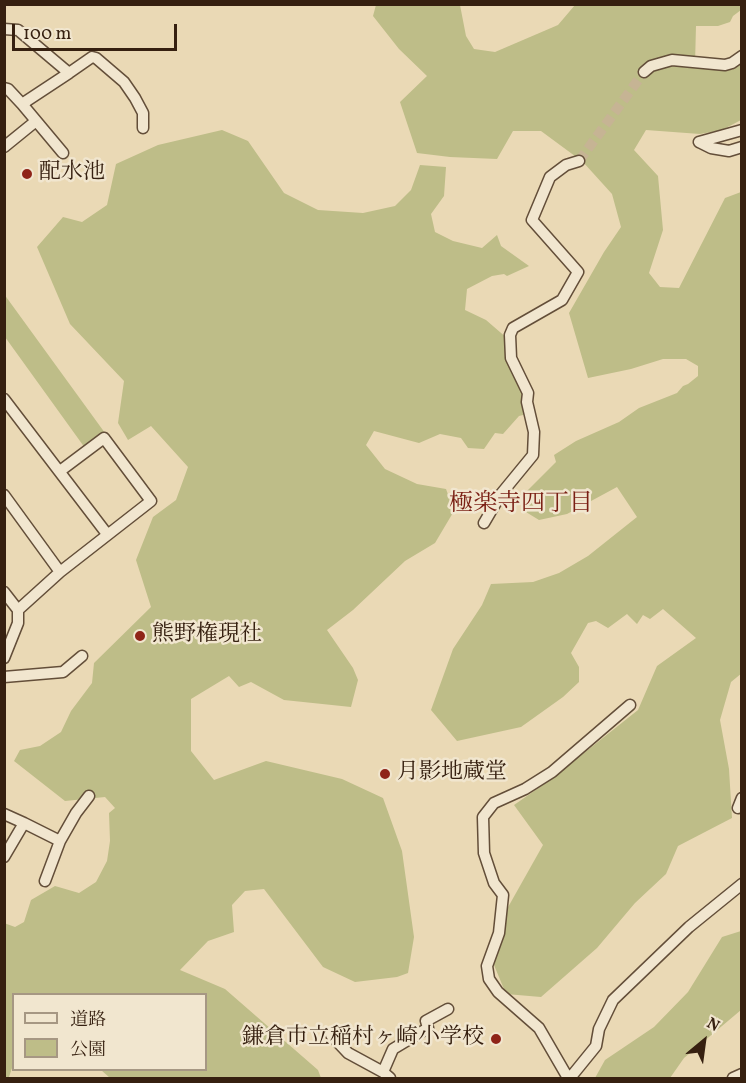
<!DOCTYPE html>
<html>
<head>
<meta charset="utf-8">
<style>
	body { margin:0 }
	#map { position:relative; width:746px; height:1083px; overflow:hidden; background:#ead9b5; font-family:Vollkorn,"Noto Serif JP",serif }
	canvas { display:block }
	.frame { position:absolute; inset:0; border:6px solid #362010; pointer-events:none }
	.legend { position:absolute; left:12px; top:993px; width:195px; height:78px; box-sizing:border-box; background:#f1e6cf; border:2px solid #a69783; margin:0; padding:8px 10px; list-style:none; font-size:18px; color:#362010 }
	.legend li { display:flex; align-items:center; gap:12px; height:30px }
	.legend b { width:30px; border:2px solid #a69783 }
	.north { position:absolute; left:674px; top:1011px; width:60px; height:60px; -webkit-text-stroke:4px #f1e6cf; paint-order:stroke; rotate:29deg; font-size:16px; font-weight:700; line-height:24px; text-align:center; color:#362010 }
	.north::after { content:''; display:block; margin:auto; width:21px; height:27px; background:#362010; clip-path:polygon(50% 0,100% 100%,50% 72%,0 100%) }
	.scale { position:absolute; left:12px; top:24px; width:165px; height:27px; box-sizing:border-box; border:3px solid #362010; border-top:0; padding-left:8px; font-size:18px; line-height:21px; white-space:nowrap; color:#362010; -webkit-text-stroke:4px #f1e6cf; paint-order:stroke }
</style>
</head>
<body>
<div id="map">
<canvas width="746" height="1083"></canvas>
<div class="frame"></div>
<ul class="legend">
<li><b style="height:8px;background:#f1e6cf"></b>道路</li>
<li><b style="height:16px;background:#bebd88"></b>公園</li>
</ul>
<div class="north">N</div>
<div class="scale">100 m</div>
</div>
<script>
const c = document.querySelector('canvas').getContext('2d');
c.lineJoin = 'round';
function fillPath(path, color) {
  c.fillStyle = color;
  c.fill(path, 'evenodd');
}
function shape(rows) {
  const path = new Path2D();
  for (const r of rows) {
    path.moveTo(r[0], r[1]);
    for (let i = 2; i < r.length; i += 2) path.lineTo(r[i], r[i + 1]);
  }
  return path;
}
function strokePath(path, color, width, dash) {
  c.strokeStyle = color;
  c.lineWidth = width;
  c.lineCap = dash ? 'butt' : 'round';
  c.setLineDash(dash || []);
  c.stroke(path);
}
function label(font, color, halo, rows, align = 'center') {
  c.font = font + ' Vollkorn,"Noto Serif JP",serif';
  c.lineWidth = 5;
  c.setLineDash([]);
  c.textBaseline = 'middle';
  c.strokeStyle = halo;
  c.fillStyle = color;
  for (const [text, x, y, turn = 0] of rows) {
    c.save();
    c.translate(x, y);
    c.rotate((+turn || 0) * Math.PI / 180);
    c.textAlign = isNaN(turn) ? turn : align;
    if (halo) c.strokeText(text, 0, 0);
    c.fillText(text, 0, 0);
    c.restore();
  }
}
fillPath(shape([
	[376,5,460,5,466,36,474,49,495,52,558,25,575,5,741,5,741,10,733,16,730,22,718,26,696,26,695,64,732,70,741,62,741,120,722,130,700,134,646,130,634,150,658,176,663,230,649,273,660,287,679,288,725,198,741,192,742,673,731,682,720,720,729,769,732,818,678,846,666,874,635,903,597,948,541,997,506,994,494,965,507,909,543,845,514,805,550,780,638,710,657,666,696,638,663,609,650,619,643,615,637,624,627,614,608,628,596,621,588,623,571,653,579,667,579,682,563,697,521,727,457,741,431,710,453,649,482,605,491,584,533,582,559,573,588,556,637,517,617,487,567,514,539,520,521,509,526,492,556,462,554,455,576,441,619,422,639,408,677,393,683,386,688,384,698,376,698,366,686,359,663,359,631,369,588,378,569,313,604,252,621,227,612,194,583,162,541,131,513,131,497,159,450,157,417,153,400,102,427,76,399,49,373,16],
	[222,130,248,141,284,193,318,210,363,213,395,206,411,190,420,165,446,167,444,196,431,214,435,232,453,241,482,248,497,235,501,246,529,266,507,276,504,274,492,276,467,289,465,310,486,320,508,339,522,384,527,414,519,416,503,434,495,433,484,449,468,448,461,438,440,434,419,443,374,431,366,445,385,469,417,484,446,489,454,511,435,543,405,561,353,610,327,630,353,668,358,680,351,707,284,700,251,682,239,687,229,676,191,699,191,751,214,780,266,761,342,779,383,798,402,851,414,937,408,973,397,977,355,982,323,967,264,889,245,891,232,905,234,932,208,941,180,970,225,989,318,1070,321,1078,110,1078,101,1070,206,1070,206,994,14,994,13,1065,9,1077,5,1078,4,923,15,927,24,922,31,900,55,886,79,893,96,882,107,861,110,841,109,813,115,808,105,797,65,801,14,761,20,750,40,746,61,732,71,711,92,683,94,663,151,607,136,560,153,517,176,500,188,467,151,426,128,440,118,423,124,381,70,324,37,247,63,217,82,222,107,205,116,164,158,145],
	[4,294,105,433,85,448,5,337],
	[741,931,741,1010,684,1058,670,1078,595,1078,605,1060,654,1027,688,992,722,937]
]), '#bebd88');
strokePath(shape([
	[579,161,644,72]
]), '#c6b494', 10, [10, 5]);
const minor = shape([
	[4,29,18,30,69,73,92,57,96,58,124,82,135,98,143,113,143,128],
	[644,72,651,66,672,60,725,65,732,63,742,56],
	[4,88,8,89,22,104],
	[699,142,711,148,729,151,742,147],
	[699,142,742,130],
	[4,147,36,121],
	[63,153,22,104,69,73],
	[4,399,107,534],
	[4,495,60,572],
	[484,523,501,494,533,455,534,432,527,402,528,393,511,358,510,335,513,328,562,300,578,272,532,220,550,177,566,165,579,161],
	[4,592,18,610,18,623,4,658],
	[18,610,60,572,151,501,104,438,60,471],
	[4,677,63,672,82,656],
	[738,808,742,798],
	[4,814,24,823,4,857],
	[24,823,60,841],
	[45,881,60,841,76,813,89,796],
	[331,1035,348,1053,383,1072,390,1078],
	[383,1072,393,1049,428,1028,426,1021,448,1009],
	[568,1078,539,1028,498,992,489,979,487,966,499,933,503,895,494,883,484,853,483,817,494,803,525,789,552,772,630,705],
	[570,1078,596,1046,599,1029,613,1000,689,927,742,884],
	[733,1078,742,1074]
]);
strokePath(minor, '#634e39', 13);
strokePath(minor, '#f1e6cf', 10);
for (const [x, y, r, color] of [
	[27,174,6,"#8f2418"],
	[140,636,6,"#8f2418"],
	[385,774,6,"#8f2418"],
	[496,1039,6,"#8f2418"]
]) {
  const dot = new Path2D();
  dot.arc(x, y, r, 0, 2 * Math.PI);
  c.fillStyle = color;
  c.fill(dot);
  strokePath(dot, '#f1e6cf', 2);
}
label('22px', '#362010', '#f1e6cf', [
	["配水池",39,174],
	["熊野権現社",152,636],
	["月影地蔵堂",397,774],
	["鎌倉市立稲村ヶ崎小学校",484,1039,"right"]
], 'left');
label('24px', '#7a1f14', '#f1e6cf', [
	["極楽寺四丁目",521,506]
]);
</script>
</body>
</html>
